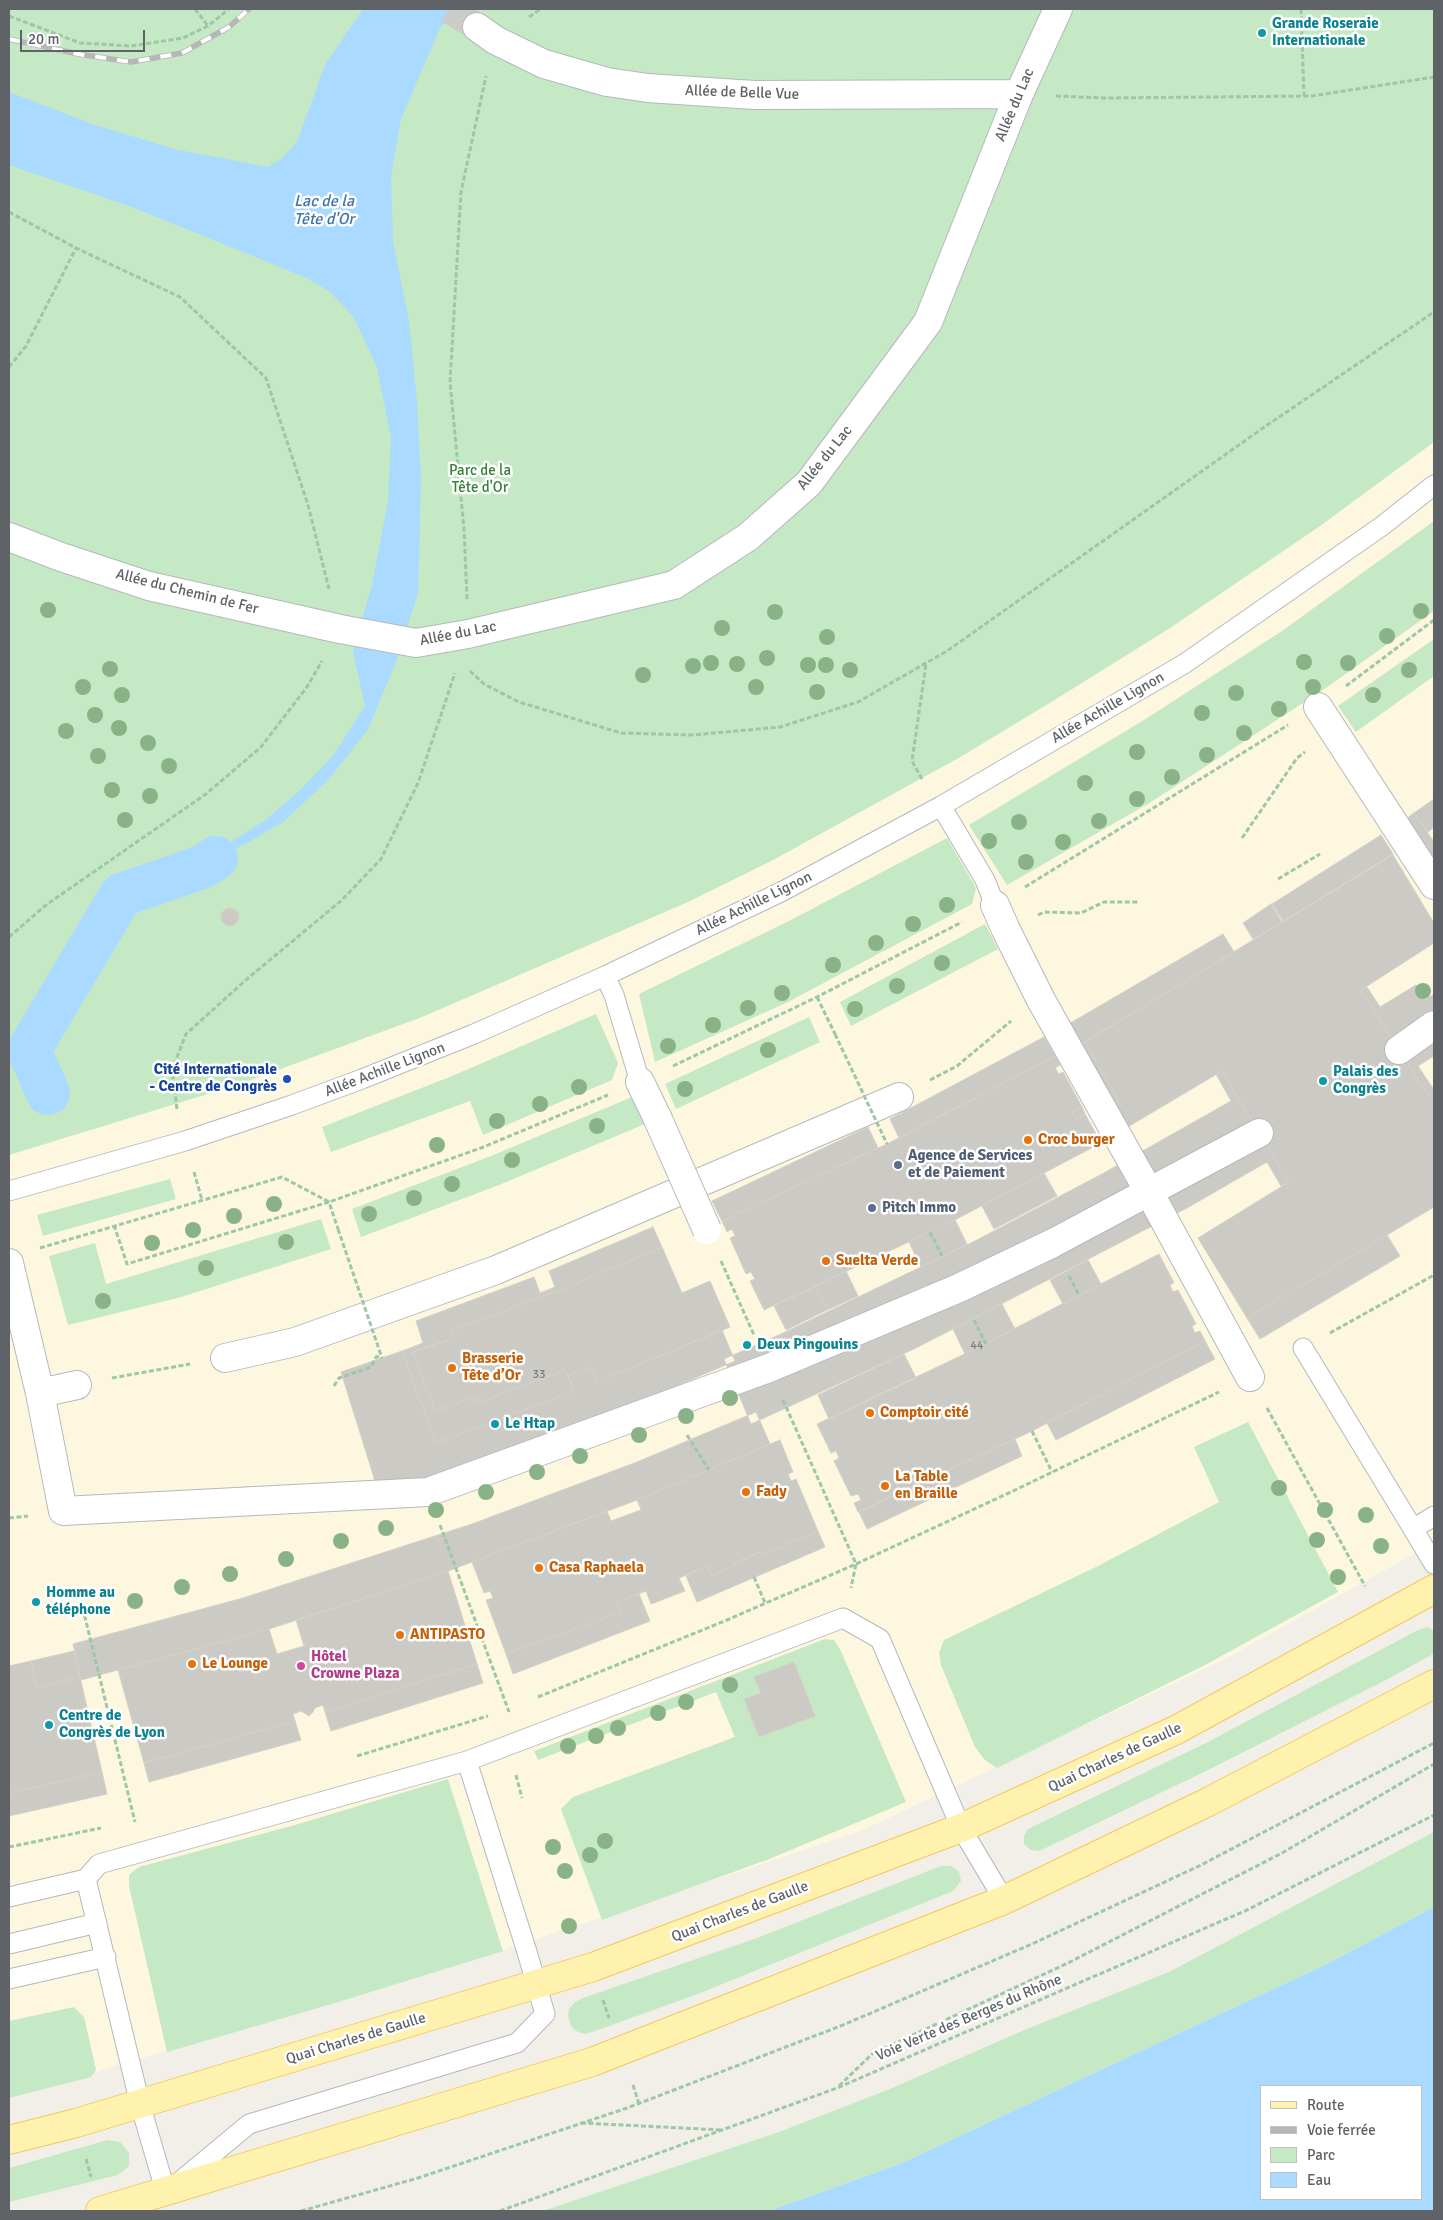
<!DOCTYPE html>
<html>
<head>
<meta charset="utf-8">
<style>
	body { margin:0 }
	#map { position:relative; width:1443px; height:2220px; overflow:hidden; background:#f1efe8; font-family:Signika,sans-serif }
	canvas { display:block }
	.frame { position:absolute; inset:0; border:10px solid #5f6368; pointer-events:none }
	.legend { position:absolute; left:1260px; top:2085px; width:162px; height:115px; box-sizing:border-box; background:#fff; border:1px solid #bfc1c3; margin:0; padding:6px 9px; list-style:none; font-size:15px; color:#5f6368 }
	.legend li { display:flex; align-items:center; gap:10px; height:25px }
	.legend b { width:25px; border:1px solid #bfc1c3 }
	.scale { position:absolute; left:20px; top:30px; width:125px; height:22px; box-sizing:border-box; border:2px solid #5f6368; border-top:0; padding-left:6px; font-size:15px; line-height:18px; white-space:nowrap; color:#5f6368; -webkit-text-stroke:4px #fff; paint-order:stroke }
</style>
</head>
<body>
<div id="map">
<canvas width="1443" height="2220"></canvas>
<div class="frame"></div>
<ul class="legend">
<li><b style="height:6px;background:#fff2af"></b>Route</li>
<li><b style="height:6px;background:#b6b7b8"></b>Voie ferrée</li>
<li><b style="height:14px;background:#c5e8c5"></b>Parc</li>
<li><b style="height:14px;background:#aadaff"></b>Eau</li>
</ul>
<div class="scale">20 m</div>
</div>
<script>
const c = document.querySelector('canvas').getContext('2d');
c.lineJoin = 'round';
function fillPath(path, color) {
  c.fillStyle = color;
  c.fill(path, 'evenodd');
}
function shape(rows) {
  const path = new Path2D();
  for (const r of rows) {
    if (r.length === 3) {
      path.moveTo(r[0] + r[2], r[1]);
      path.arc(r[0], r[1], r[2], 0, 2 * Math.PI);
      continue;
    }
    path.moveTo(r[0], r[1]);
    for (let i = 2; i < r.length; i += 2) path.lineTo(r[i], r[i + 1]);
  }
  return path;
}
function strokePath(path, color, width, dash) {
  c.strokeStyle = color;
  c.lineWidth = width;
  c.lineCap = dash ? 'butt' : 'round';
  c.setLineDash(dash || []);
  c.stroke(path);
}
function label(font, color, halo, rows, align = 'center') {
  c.font = font + ' Signika,sans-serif';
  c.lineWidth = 5;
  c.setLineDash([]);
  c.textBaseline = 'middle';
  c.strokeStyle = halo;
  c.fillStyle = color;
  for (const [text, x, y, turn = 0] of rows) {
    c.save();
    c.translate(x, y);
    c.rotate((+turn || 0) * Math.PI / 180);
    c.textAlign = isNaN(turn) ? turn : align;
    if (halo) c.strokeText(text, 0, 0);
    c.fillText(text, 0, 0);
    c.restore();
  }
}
fillPath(shape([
	[1434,442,1434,1543,1225,1659,861,1831,513,1947,100,2071,9,2095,9,1155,237,1085,422,1017,688,902,773,860,962,756,1061,696,1170,628,1320,526]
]), '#fef7e0');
fillPath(shape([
	[9,9,1434,9,1434,442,1320,526,1170,628,1061,696,962,756,773,860,688,902,422,1017,237,1085,9,1155],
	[1434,521,1434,611,1323,690,1151,802,1007,885,969,825,1144,720,1282,631],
	[1434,639,1434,676,1356,732,1338,706],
	[947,838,976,888,972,904,788,1002,655,1062,639,994,789,921],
	[985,924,998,949,851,1026,840,1002],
	[596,1014,618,1063,612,1080,483,1135,470,1101,331,1152,322,1127,452,1076],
	[809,1017,820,1042,676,1109,665,1084],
	[632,1097,645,1124,499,1185,361,1237,352,1209,491,1156],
	[170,1179,176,1199,43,1236,37,1215],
	[321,1219,331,1249,178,1298,68,1325,49,1256,95,1243,106,1284],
	[1248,1422,1338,1592,1205,1665,997,1768,985,1760,975,1747,941,1665,939,1653,944,1640,1100,1565,1219,1502,1194,1447],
	[1429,1627,1434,1632,1433,1654,1386,1680,1204,1772,1039,1851,1031,1850,1024,1844,1024,1836,1028,1829,1208,1742,1418,1630],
	[825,1639,834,1640,840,1649,906,1802,769,1859,602,1920,561,1809,573,1797,735,1737,716,1692,538,1760,534,1751],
	[448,1779,503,1951,335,2003,167,2052,129,1886,129,1875,139,1867,295,1825],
	[1434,1832,1434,1907,1327,1964,900,2164,769,2211,543,2211,779,2132,890,2089,1022,2031,1169,1972],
	[941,1866,952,1866,959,1872,961,1881,953,1891,695,1995,595,2031,585,2034,576,2031,571,2026,568,2016,569,2009,575,2002,583,1998,757,1938],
	[74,2007,84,2017,96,2070,91,2077,9,2098,9,2021],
	[108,2140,120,2142,129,2153,129,2166,118,2175,9,2202,9,2168]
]), '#c5e8c5');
fillPath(shape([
	[363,9,460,9,440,28,401,119,391,176,393,242,409,321,417,402,421,480,418,593,396,662,368,729,330,778,283,822,247,843,216,858,223,847,264,821,298,792,333,756,365,706,353,652,372,585,388,501,391,437,377,367,353,316,329,291,307,278,132,207,9,165,9,92,92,124,174,149,268,167,282,158,297,142,325,65],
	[1434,1907,1434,2211,769,2211,900,2164,1327,1964],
	[1262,2086,1422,2086,1422,2199,1262,2199]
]), '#aadaff');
strokePath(shape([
	[48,1093,29,1050,121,895,202,867,216,858]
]), '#aadaff', 44);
const building = shape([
	[1434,799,1434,827,1428,832,1414,813,1434,799],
	[1414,813,1434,842,1434,861,1406,819,1414,813],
	[1381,835,1393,854,1283,921,1272,904,1381,835],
	[1393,855,1434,923,1434,943,1361,990,1428,1095,1434,1091,1434,1207,1247,1318,1198,1238,1289,1182,1222,1071,1126,1128,1112,1104,1119,1100,1085,1042,1393,855],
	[1271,904,1282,922,1253,939,1243,923,1271,904],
	[230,917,9],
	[1223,934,1234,952,1079,1045,1067,1025,1223,934],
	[1416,985,1425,1000,1434,994,1434,1056,1418,1066,1434,1090,1428,1095,1361,990,1367,987,1380,1007,1416,985],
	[1044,1037,1055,1056,899,1138,890,1119,1044,1037],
	[1085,1042,1119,1100,1112,1104,1079,1045,1085,1042],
	[1055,1056,1060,1065,1055,1068,1059,1074,1063,1072,1082,1107,1072,1112,1076,1120,1085,1114,1101,1143,949,1223,764,1310,750,1281,755,1279,751,1272,746,1274,730,1238,735,1236,732,1229,727,1232,722,1221,887,1144,1055,1056],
	[1222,1071,1289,1182,1281,1186,1267,1162,1187,1208,916,1348,751,1424,724,1359,779,1335,973,1242,1102,1174,1231,1101,1216,1074,1222,1071],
	[1082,1107,1085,1114,1076,1120,1072,1112,1082,1107],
	[868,1127,878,1148,722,1221,712,1201,868,1127],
	[1044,1173,1057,1196,994,1229,982,1206,1044,1173],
	[955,1220,967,1244,921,1267,909,1242,955,1220],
	[653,1227,662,1247,560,1290,451,1331,453,1338,404,1356,402,1351,423,1343,416,1321,534,1277,540,1293,555,1287,549,1271,653,1227],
	[1387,1235,1400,1256,1260,1339,1247,1318,1387,1235],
	[662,1247,682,1293,710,1281,730,1327,597,1382,590,1367,568,1376,565,1370,477,1403,475,1397,435,1411,413,1352,453,1338,451,1331,560,1290,662,1247],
	[1159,1254,1174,1283,1170,1285,1173,1292,1178,1290,1196,1324,1192,1326,1195,1333,1200,1331,1205,1341,1032,1431,858,1512,854,1503,861,1500,858,1494,851,1496,834,1461,839,1458,836,1451,831,1453,817,1424,973,1350,1159,1254],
	[1088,1260,1101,1284,1063,1304,1050,1280,1088,1260],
	[846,1271,858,1296,827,1310,816,1286,846,1271],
	[816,1286,827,1310,786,1330,774,1306,816,1286],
	[1002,1304,1015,1329,965,1354,953,1329,1002,1304],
	[722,1330,735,1361,598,1419,380,1497,341,1372,402,1351,436,1443,574,1391,568,1376,590,1367,597,1382,722,1330],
	[1205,1341,1215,1359,1056,1440,1047,1423,1205,1341],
	[413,1352,435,1411,475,1397,477,1403,565,1370,574,1391,436,1443,404,1356,413,1352],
	[904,1354,916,1378,829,1419,818,1395,904,1354],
	[756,1412,770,1444,637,1500,448,1571,269,1629,81,1680,73,1644,243,1598,472,1524,637,1462,756,1412],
	[1015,1439,1022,1456,867,1529,859,1512,1015,1439],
	[780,1440,793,1472,788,1474,791,1481,796,1479,818,1531,762,1555,761,1552,733,1564,734,1566,712,1576,707,1566,679,1578,685,1591,651,1604,646,1591,617,1602,621,1612,506,1654,486,1600,493,1598,490,1591,484,1593,472,1562,607,1511,611,1521,641,1510,637,1500,780,1440],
	[818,1531,825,1547,697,1602,686,1576,707,1566,712,1576,734,1566,734,1563,760,1552,762,1555,818,1531],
	[448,1571,477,1664,325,1712,323,1705,315,1708,313,1712,309,1716,301,1711,293,1714,295,1721,144,1763,118,1670,269,1629,277,1654,304,1646,296,1620,448,1571],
	[639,1594,650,1621,513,1674,506,1654,621,1612,617,1602,639,1594],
	[74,1651,80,1677,36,1688,31,1661,74,1651],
	[31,1661,36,1688,80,1677,102,1772,9,1793,9,1666,31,1661],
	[794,1662,815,1716,759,1737,744,1699,761,1693,754,1677,794,1662],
	[477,1664,483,1683,331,1731,325,1712,477,1664],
	[295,1721,301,1740,149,1782,144,1763,295,1721],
	[102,1772,107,1794,9,1816,9,1793,102,1772]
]);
fillPath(building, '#cccac5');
strokePath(building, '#d6d1c6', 1);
strokePath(shape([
	[449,9,477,27]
]), '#ccccc8', 28, [28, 14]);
const lane = shape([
	[941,806,985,880,995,905],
	[605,976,614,995,640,1082],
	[9,1191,185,1141,292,1105,362,1079,474,1034,605,976,783,891,941,806,1184,664,1382,526,1434,485],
	[1303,1348,1413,1529],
	[1434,1516,1413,1529,1434,1564],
	[86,1879,140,2104,166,2193,249,2124,517,2043,545,2014,527,1952,467,1761],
	[9,1897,86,1879,99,1864,467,1761,843,1618,880,1639,961,1828,1004,1900],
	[9,1944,97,1923],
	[9,1979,106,1957]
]);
const street = shape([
	[477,27,495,40,544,64,607,82,648,88,754,95,1019,94],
	[9,537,61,557,149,586,340,629,416,643,468,634,674,585,748,537,809,483,928,322,1019,94,1058,9],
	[1318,707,1434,885],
	[995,905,1006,930,1041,1000,1149,1192,1250,1377],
	[1399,1050,1434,1025],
	[640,1082,657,1117],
	[9,1263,40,1393,63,1511,428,1492,769,1368,959,1288,1053,1243,1259,1133],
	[225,1358,295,1342,496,1270,899,1097],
	[40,1393,77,1385]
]);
const primary = shape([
	[9,2140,76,2123,593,1967,961,1828,1176,1730,1434,1589],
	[100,2211,592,2062,1004,1900,1208,1802,1434,1684]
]);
strokePath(lane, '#b5b8bc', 21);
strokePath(street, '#b5b8bc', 30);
strokePath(primary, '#f2c960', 30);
strokePath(shape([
	[195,9,208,26],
	[1301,9,1304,96],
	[9,16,80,43,131,46,183,38,208,26,229,9],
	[529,17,541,9],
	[1056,96,1104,98,1312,96,1434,77],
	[9,212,76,248,180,297,266,378,308,505,329,589],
	[9,367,26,346,76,248],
	[467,599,464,529,450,382,461,192,486,76],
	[470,671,484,684,519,702,621,733,692,735,780,727,858,702,947,651,1263,428,1434,312],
	[1346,686,1434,620],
	[922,779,912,761,926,664],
	[1242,838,1297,758,1305,752],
	[1278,879,1320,854],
	[1025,887,1288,725],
	[1038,915,1044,912,1081,913,1104,902,1139,902],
	[9,937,46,905,206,794,261,747,307,687,322,661],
	[817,997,835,1034],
	[673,1066,817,997,962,922],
	[930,1080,957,1066,1011,1021],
	[177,1109,172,1070,186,1034,247,979,342,900,381,859,418,783,455,673],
	[194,1172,202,1200],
	[114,1225,127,1264,329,1202,338,1229],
	[930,1232,942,1256],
	[40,1248,282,1177,329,1202,481,1148,608,1095],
	[721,1261,754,1335],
	[1069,1276,1079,1295],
	[974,1320,986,1344],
	[1330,1333,1434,1275],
	[112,1378,190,1364],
	[334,1386,339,1378,371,1367,376,1357,381,1356],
	[783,1400,856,1564,851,1588],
	[1267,1408,1365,1586],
	[1032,1431,1052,1472],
	[687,1435,709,1470],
	[9,1518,28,1516],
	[440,1525,509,1712],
	[754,1577,765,1603],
	[81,1601,135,1822],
	[538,1697,727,1620,856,1564,1013,1491,1219,1392],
	[357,1756,488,1716],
	[516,1775,522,1798],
	[9,1847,101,1828],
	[603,2000,609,2018],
	[633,2085,639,2104],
	[839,2086,872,2054,1068,1963,1282,1853,1434,1764],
	[581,2123,722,2130],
	[86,2159,91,2177],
	[301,2211,418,2178,627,2108,843,2025,1032,1944,1199,1866,1434,1743],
	[500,2211,837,2088,1247,1910,1434,1815]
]), '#9cc7a9', 3, [5, 2.5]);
strokePath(lane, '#fff', 19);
strokePath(street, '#fff', 28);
strokePath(primary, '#fff2af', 28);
const rail = shape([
	[9,39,78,54,131,62,182,53,229,27,249,9]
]);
strokePath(rail, '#b6b7b8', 5.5);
strokePath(rail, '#fff', 4, [11]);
const streetBridge = shape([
	[657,1117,707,1230]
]);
strokePath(streetBridge, '#b5b8bc', 30, []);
strokePath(shape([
	[835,1034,887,1144],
	[338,1229,382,1358]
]), '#9cc7a9', 3, [5, 2.5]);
strokePath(streetBridge, '#fff', 28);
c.fillStyle = '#89b387';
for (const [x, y] of [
	[48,610],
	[1421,611],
	[775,612],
	[722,628],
	[1387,636],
	[827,637],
	[767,658],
	[1304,662],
	[711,663],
	[1348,663],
	[737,664],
	[808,665],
	[826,665],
	[693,666],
	[110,669],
	[850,670],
	[1409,670],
	[643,675],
	[83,687],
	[756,687],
	[1313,687],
	[817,692],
	[1236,693],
	[122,695],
	[1373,695],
	[1279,709],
	[1202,713],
	[95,715],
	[119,728],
	[66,731],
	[1244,733],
	[148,743],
	[1137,752],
	[1207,755],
	[98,756],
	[169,766],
	[1172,777],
	[1085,783],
	[112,790],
	[150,796],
	[1137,799],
	[125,820],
	[1099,821],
	[1019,822],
	[989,841],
	[1063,842],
	[1026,862],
	[947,905],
	[913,924],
	[876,943],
	[942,963],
	[833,965],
	[897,986],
	[1423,991],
	[782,993],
	[748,1008],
	[855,1009],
	[713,1025],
	[668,1046],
	[768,1050],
	[579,1087],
	[685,1089],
	[540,1104],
	[497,1121],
	[597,1126],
	[437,1145],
	[512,1160],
	[452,1184],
	[414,1198],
	[274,1204],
	[369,1214],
	[234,1216],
	[193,1230],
	[286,1242],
	[152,1243],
	[206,1268],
	[103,1301],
	[730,1398],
	[686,1416],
	[639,1435],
	[580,1456],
	[537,1472],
	[1279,1488],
	[486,1492],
	[436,1510],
	[1325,1510],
	[1366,1515],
	[386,1528],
	[1317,1540],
	[341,1541],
	[1381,1546],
	[286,1559],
	[230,1574],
	[1338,1577],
	[182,1587],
	[135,1601],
	[730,1685],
	[686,1702],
	[658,1713],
	[618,1728],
	[596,1736],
	[568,1746],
	[605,1841],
	[553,1847],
	[590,1855],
	[565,1871],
	[569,1926]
]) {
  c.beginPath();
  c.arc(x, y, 8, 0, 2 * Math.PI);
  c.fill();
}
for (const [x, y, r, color] of [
	[1262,33,5,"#0f9aa8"],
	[287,1079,5,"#1a4fb4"],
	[1323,1081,5,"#0f9aa8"],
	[1028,1140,5,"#e8710a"],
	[898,1165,5,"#5c6f8a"],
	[872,1208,5,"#5c6f8a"],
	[826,1261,5,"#e8710a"],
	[747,1345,5,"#0f9aa8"],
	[452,1368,5,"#e8710a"],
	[870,1413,5,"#e8710a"],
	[495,1424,5,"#0f9aa8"],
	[885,1486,5,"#e8710a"],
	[746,1492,5,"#e8710a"],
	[539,1568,5,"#e8710a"],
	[36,1602,5,"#0f9aa8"],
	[400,1635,5,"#e8710a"],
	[192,1664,5,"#e8710a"],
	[301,1666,5,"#d1479c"],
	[49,1725,5,"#0f9aa8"]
]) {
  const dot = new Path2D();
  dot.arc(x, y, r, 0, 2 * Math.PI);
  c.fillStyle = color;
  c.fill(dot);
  strokePath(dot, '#fff', 2);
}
label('12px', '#7a7d7f', null, [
	["44",977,1346],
	["33",539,1375]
]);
label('bold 15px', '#0d838f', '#fff', [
	["Grande Roseraie",1272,24],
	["Internationale",1272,41],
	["Palais des",1333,1072],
	["Congrès",1333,1089],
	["Deux Pingouins",757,1345],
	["Le Htap",505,1424],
	["Homme au",46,1593],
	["téléphone",46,1610],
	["Centre de",59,1716],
	["Congrès de Lyon",59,1733]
], 'left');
label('15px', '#5f6368', '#fff', [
	["Allée de Belle Vue",742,93,2],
	["Allée du Lac",1015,105,-67],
	["Allée du Lac",825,458,-51],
	["Allée du Chemin de Fer",187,592,14],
	["Allée du Lac",458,634,-11],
	["Allée Achille Lignon",1108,708,-30],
	["Allée Achille Lignon",754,904,-26],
	["Allée Achille Lignon",385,1070,-21],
	["Quai Charles de Gaulle",1115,1758,-25],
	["Quai Charles de Gaulle",740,1912,-21],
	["Voie Verte des Berges du Rhône",969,2018,-23],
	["Quai Charles de Gaulle",356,2039,-17]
]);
label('15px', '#348238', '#fff', [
	["Parc de la",480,471],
	["Tête d'Or",480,488]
]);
label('bold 15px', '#164399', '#fff', [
	["Cité Internationale",277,1070],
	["- Centre de Congrès",277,1087]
], 'right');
label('bold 15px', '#c56008', '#fff', [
	["Croc burger",1038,1140],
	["Suelta Verde",836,1261],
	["Brasserie",462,1359],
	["Tête d’Or",462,1376],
	["Comptoir cité",880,1413],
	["La Table",895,1477],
	["en Braille",895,1494],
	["Fady",756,1492],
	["Casa Raphaela",549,1568],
	["ANTIPASTO",410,1635],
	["Le Lounge",202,1664]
], 'left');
label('bold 15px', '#4e5e75', '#fff', [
	["Agence de Services",908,1156],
	["et de Paiement",908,1173],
	["Pitch Immo",882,1208]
], 'left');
label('bold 15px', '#b23c85', '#fff', [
	["Hôtel",311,1657],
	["Crowne Plaza",311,1674]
], 'left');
label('italic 16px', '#4174aa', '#fff', [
	["Lac de la",324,202],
	["Tête d'Or",324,220]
]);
</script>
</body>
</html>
